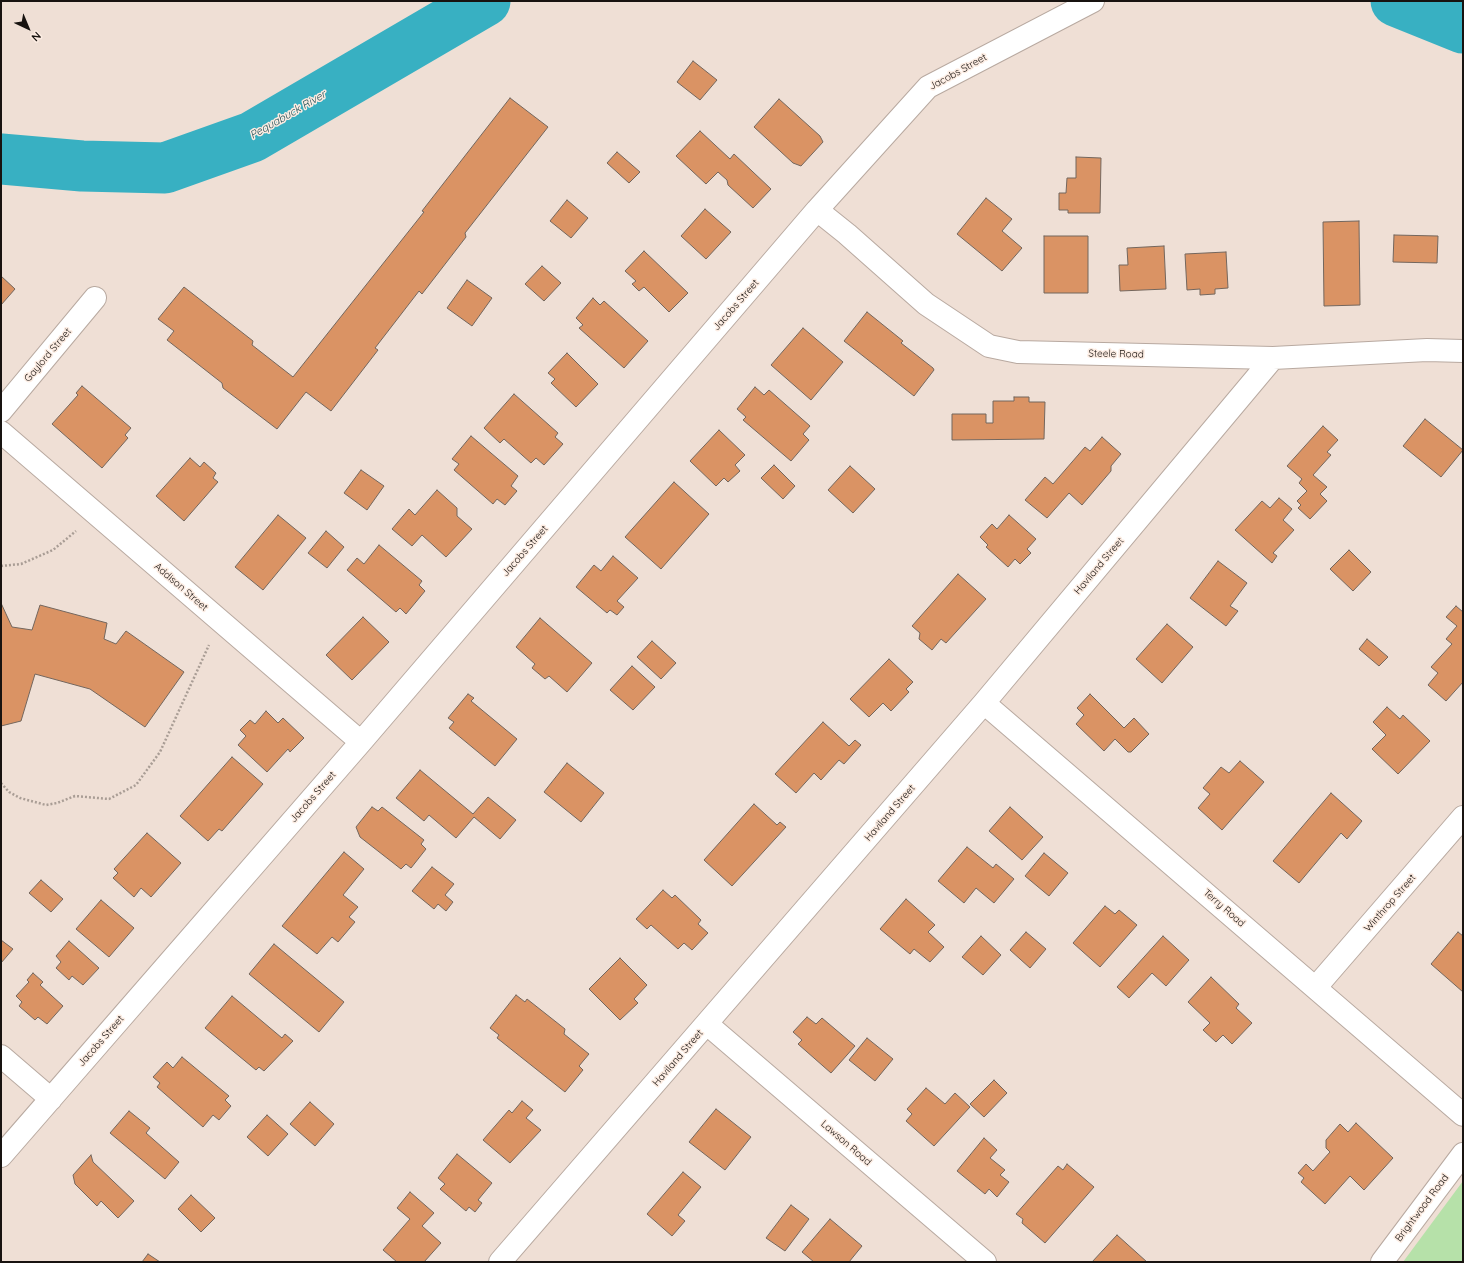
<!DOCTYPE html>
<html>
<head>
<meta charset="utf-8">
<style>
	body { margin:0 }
	#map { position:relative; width:1464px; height:1263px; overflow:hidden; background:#efdfd5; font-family:Quicksand,sans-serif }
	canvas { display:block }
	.frame { position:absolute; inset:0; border:2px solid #181310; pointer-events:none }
	.north { position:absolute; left:8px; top:8px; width:40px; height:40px; -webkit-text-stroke:3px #fcece2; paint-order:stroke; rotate:136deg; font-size:11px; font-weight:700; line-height:16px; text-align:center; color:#181310 }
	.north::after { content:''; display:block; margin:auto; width:14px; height:18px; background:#181310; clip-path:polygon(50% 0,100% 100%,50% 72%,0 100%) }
</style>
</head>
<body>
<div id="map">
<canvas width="1464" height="1263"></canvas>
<div class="frame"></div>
<div class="north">N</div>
</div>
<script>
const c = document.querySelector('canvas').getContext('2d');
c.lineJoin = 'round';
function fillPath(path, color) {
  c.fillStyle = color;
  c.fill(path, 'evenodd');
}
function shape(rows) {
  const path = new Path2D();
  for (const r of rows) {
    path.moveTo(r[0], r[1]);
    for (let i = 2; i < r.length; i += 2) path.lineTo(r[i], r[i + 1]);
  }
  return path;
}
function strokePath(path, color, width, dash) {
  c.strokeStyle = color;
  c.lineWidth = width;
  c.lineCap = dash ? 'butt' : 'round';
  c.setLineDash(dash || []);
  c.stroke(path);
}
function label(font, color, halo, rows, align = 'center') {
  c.font = font + ' Quicksand,sans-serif';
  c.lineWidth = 3;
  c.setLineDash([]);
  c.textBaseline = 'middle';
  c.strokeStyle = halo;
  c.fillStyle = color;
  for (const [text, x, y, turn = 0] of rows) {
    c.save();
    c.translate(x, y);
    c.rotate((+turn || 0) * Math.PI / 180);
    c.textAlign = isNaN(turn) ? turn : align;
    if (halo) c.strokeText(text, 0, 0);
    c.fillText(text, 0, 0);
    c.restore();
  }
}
fillPath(shape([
	[1463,1181,1463,1262,1403,1262]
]), '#b6e1a9');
strokePath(shape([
	[1396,1,1463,28],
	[1,159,82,166,165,168,252,137,485,1]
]), '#38b0c2', 51);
const building = shape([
	[693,61,717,80,700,100,677,82,693,61],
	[510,98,548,127,465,233,466,237,422,294,419,291,375,348,378,350,331,411,306,392,277,429,223,388,222,383,167,340,174,331,158,319,184,287,253,341,252,345,293,377,424,212,422,211,510,98],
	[779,99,820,136,823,142,801,166,793,163,754,127,779,99],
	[700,131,730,159,734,154,771,189,753,208,728,185,727,180,718,172,706,184,676,156,700,131],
	[617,152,640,172,629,183,607,163,617,152],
	[1076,157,1101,158,1100,213,1068,213,1068,210,1059,210,1059,193,1066,193,1067,178,1076,178,1076,157],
	[986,198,1012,219,1002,231,1022,248,1002,271,957,234,986,198],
	[567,200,588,218,571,238,550,221,567,200],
	[705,209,731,232,706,259,681,236,705,209],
	[1359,221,1360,305,1324,306,1323,222,1359,221],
	[1394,235,1438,236,1437,263,1393,262,1394,235],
	[1044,236,1088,236,1088,293,1044,293,1044,236],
	[1164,246,1166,289,1120,291,1119,265,1128,265,1127,248,1164,246],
	[644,251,688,293,669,312,644,287,639,291,632,284,636,281,625,271,644,251],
	[1226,252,1228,288,1215,289,1215,294,1200,295,1200,289,1187,290,1185,254,1226,252],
	[542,266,561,283,544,301,525,284,542,266],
	[1,276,15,289,1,305,1,276],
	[467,280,492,298,472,326,447,308,467,280],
	[593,298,600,305,604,301,648,341,624,368,579,328,583,325,576,318,593,298],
	[867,312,903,341,901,343,933,368,934,370,914,396,844,341,867,312],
	[803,328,843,362,811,400,771,365,803,328],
	[567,353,598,384,576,407,551,383,555,379,548,373,567,353],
	[82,386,131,428,125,435,128,438,102,468,52,424,78,395,76,393,82,386],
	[755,387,764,395,769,390,810,426,803,434,809,440,791,461,743,420,746,417,737,409,755,387],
	[514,394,558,433,555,437,563,444,544,465,536,458,531,463,504,439,500,443,484,428,514,394],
	[1014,397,1029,397,1029,402,1045,402,1044,439,952,440,952,414,986,414,986,423,993,423,993,401,1014,401,1014,397],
	[1425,419,1463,450,1441,477,1403,446,1425,419],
	[1323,426,1338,440,1327,452,1331,455,1313,475,1327,487,1320,494,1327,501,1310,519,1298,508,1301,505,1297,501,1307,491,1299,483,1302,479,1287,466,1323,426],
	[719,430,745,455,735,465,740,471,728,482,724,478,716,486,690,461,719,430],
	[471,436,518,476,511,486,517,491,505,505,497,499,493,504,454,470,459,464,452,459,471,436],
	[1102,437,1121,454,1111,466,1111,471,1082,505,1069,493,1047,518,1025,500,1045,477,1053,484,1085,447,1090,451,1102,437],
	[190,458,200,467,204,462,216,473,213,478,218,482,184,521,156,496,190,458],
	[774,465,795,486,783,499,761,478,774,465],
	[850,466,875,489,853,513,828,490,850,466],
	[361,470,384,486,367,510,344,493,361,470],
	[674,482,709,514,661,569,625,537,674,482],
	[437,490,457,508,457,516,472,529,446,557,422,535,412,546,392,529,409,509,415,515,437,490],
	[1279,498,1292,509,1283,520,1294,530,1273,553,1277,556,1272,563,1235,530,1262,501,1270,508,1279,498],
	[278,515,306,538,263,590,235,567,278,515],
	[1009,515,1036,539,1027,549,1031,553,1020,564,1015,559,1008,567,986,547,988,545,980,537,992,524,997,529,1009,515],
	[326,531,344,547,327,568,308,553,326,531],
	[379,545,422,581,419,585,425,591,406,614,400,608,396,612,347,570,357,558,364,564,379,545],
	[1349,550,1371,572,1353,591,1330,569,1349,550],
	[613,556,638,578,617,601,624,607,617,615,610,610,607,613,576,587,594,565,601,571,613,556],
	[1218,561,1247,583,1230,606,1238,611,1226,626,1190,598,1218,561],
	[958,574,986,599,946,643,941,639,932,650,919,639,920,633,912,626,958,574],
	[1,603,12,627,32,630,40,605,107,623,104,639,116,644,126,631,184,672,145,727,90,689,35,674,21,721,1,726,1,603],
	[1456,606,1463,612,1463,682,1446,701,1428,685,1438,673,1431,667,1452,644,1446,639,1457,626,1446,617,1456,606],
	[363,617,389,642,352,680,326,655,363,617],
	[540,618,592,663,567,692,549,676,545,679,532,668,535,664,516,647,540,618],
	[1167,624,1193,647,1162,683,1136,659,1167,624],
	[1367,639,1388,657,1379,666,1359,649,1367,639],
	[652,641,676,663,661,679,637,657,652,641],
	[889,659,913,682,906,689,909,692,891,711,883,703,869,717,850,699,889,659],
	[632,666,655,687,633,710,610,690,632,666],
	[468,694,474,698,471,701,517,739,495,766,449,728,454,722,448,718,468,694],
	[1090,694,1124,728,1134,718,1149,734,1131,752,1128,752,1115,739,1104,751,1076,724,1084,715,1077,708,1090,694],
	[1387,707,1400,719,1403,715,1430,741,1398,774,1372,749,1386,735,1373,722,1387,707],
	[266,711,278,723,283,718,304,738,290,752,288,749,267,772,238,745,246,736,240,730,250,720,255,724,266,711],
	[823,722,849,746,855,740,861,745,844,764,839,760,821,780,814,773,796,793,775,774,823,722],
	[232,757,263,784,222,831,219,829,208,841,180,816,232,757],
	[1240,761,1264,782,1222,830,1198,808,1210,794,1203,788,1221,767,1229,773,1240,761],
	[567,763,604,793,581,822,544,792,567,763],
	[420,770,473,814,488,797,516,820,500,839,474,817,456,838,429,815,424,821,396,798,420,770],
	[1331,793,1362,821,1347,839,1341,833,1299,883,1273,861,1331,793],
	[754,804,777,825,780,822,786,827,732,886,704,860,754,804],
	[372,807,378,811,382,807,424,840,421,844,426,849,411,868,406,864,401,869,360,837,356,827,372,807],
	[1010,807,1043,837,1022,860,989,831,1010,807],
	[147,833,181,863,151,897,141,888,134,897,113,878,118,873,114,869,147,833],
	[967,847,993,868,996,864,1014,879,994,903,976,888,964,903,938,881,967,847],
	[344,852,364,869,343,895,358,907,349,917,355,922,338,942,332,937,317,954,282,926,344,852],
	[1044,853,1068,873,1049,896,1025,876,1044,853],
	[432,867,454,884,445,895,453,902,446,911,438,904,434,909,412,891,432,867],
	[41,880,63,899,51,912,29,893,41,880],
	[663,890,672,898,675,895,701,920,698,924,708,933,692,950,684,943,678,949,651,925,647,929,636,919,663,890],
	[906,899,935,925,928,932,944,947,930,962,914,949,910,954,880,929,906,899],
	[101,900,134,928,109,957,76,929,101,900],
	[1105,906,1115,914,1119,910,1137,925,1100,967,1073,943,1105,906],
	[1026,932,1046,949,1030,968,1010,950,1026,932],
	[1458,932,1463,936,1463,992,1431,964,1458,932],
	[981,936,1001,955,983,975,962,957,981,936],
	[1163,936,1189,960,1166,986,1152,973,1129,998,1117,987,1163,936],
	[1,940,13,949,1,963,1,940],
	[69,941,99,968,83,985,72,976,69,980,56,968,61,962,56,956,69,941],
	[274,944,344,1002,319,1032,249,974,274,944],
	[620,958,647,985,634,999,638,1003,620,1020,589,989,620,958],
	[33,973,43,982,40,985,63,1006,47,1024,38,1017,35,1020,19,1006,22,1002,16,996,29,982,27,980,33,973],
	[1211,977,1239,1004,1236,1008,1252,1023,1232,1044,1223,1035,1216,1042,1203,1030,1210,1023,1188,1002,1211,977],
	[516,995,525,1002,527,999,565,1029,564,1034,589,1054,579,1066,583,1070,565,1092,497,1038,499,1035,490,1028,516,995],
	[232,996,282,1038,285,1034,293,1041,264,1071,259,1067,256,1070,205,1028,232,996],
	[807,1017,816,1024,822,1018,855,1046,831,1073,798,1044,802,1040,793,1032,807,1017],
	[867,1038,893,1059,875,1081,849,1060,867,1038],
	[182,1057,229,1096,225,1100,231,1106,219,1120,213,1115,203,1127,157,1087,160,1083,153,1077,167,1062,173,1068,182,1057],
	[994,1080,1007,1093,984,1117,970,1104,994,1080],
	[926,1088,945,1104,955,1093,970,1107,934,1146,906,1121,912,1114,907,1109,926,1088],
	[522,1101,533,1110,526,1118,541,1130,510,1163,483,1140,509,1110,512,1113,522,1101],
	[310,1102,334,1124,315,1146,290,1124,310,1102],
	[716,1109,751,1137,725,1170,689,1142,716,1109],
	[129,1111,150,1128,146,1133,179,1162,165,1179,110,1133,129,1111],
	[267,1115,288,1134,268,1156,247,1137,267,1115],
	[1356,1123,1393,1158,1364,1190,1350,1176,1325,1204,1301,1182,1304,1178,1298,1173,1306,1164,1313,1171,1330,1152,1326,1148,1326,1140,1340,1124,1348,1132,1356,1123],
	[984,1138,997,1150,990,1158,1005,1170,1000,1175,1009,1182,997,1197,989,1189,985,1194,957,1171,984,1138],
	[457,1154,492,1183,478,1200,482,1203,475,1212,469,1207,466,1211,440,1189,445,1184,438,1178,457,1154],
	[91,1155,93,1162,134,1201,118,1218,101,1201,97,1206,75,1184,73,1175,91,1155],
	[1067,1164,1094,1187,1045,1243,1022,1223,1023,1219,1016,1214,1058,1166,1063,1170,1067,1164],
	[683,1172,701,1187,678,1215,685,1221,672,1236,647,1214,683,1172],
	[410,1192,434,1213,422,1226,441,1243,424,1262,397,1262,383,1250,410,1219,397,1208,410,1192],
	[191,1195,215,1218,201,1232,178,1209,191,1195],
	[791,1205,809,1219,785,1251,766,1238,791,1205],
	[830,1219,862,1246,849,1262,814,1262,802,1252,830,1219],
	[1117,1235,1147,1262,1092,1262,1117,1235],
	[148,1254,160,1262,142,1262,148,1254]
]);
fillPath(building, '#da9364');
strokePath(building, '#73665d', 1);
const minor = shape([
	[817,210,847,234,926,304,989,346,1018,352,1273,358,1427,350,1463,351],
	[1,411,95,298],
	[1,432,361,742],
	[984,703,1463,1115],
	[1316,987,1463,817],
	[707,1024,985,1262],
	[1,1056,51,1099],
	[1,1156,361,742,817,210,928,87,1093,1],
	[500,1262,984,703,1273,358],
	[1382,1262,1463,1154]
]);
strokePath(minor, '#b8a9a0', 24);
strokePath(shape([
	[1,566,21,564,53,550,76,531],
	[1,783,9,792,20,798,46,805,57,803,75,796,109,799,136,785,160,752,209,645]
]), '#a99d95', 2.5, [2, 2]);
strokePath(minor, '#fff', 22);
label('10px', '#181310', '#fcece2', [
	["Jacobs Street",958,72,-29],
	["Jacobs Street",736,305,-49],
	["Steele Road",1116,354,1],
	["Gaylord Street",48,355,-50],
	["Jacobs Street",525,551,-49],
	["Haviland Street",1099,566,-50],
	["Addison Street",181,587,41],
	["Jacobs Street",313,797,-49],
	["Haviland Street",890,813,-49],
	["Winthrop Street",1390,903,-49],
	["Terry Road",1224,908,41],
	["Jacobs Street",101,1041,-49],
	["Haviland Street",678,1058,-49],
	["Lawson Road",846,1143,41],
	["Brightwood Road",1422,1208,-53]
]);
label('italic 11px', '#205159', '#fcece2', [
	["Pequabuck River",288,115,-30]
]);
</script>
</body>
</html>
